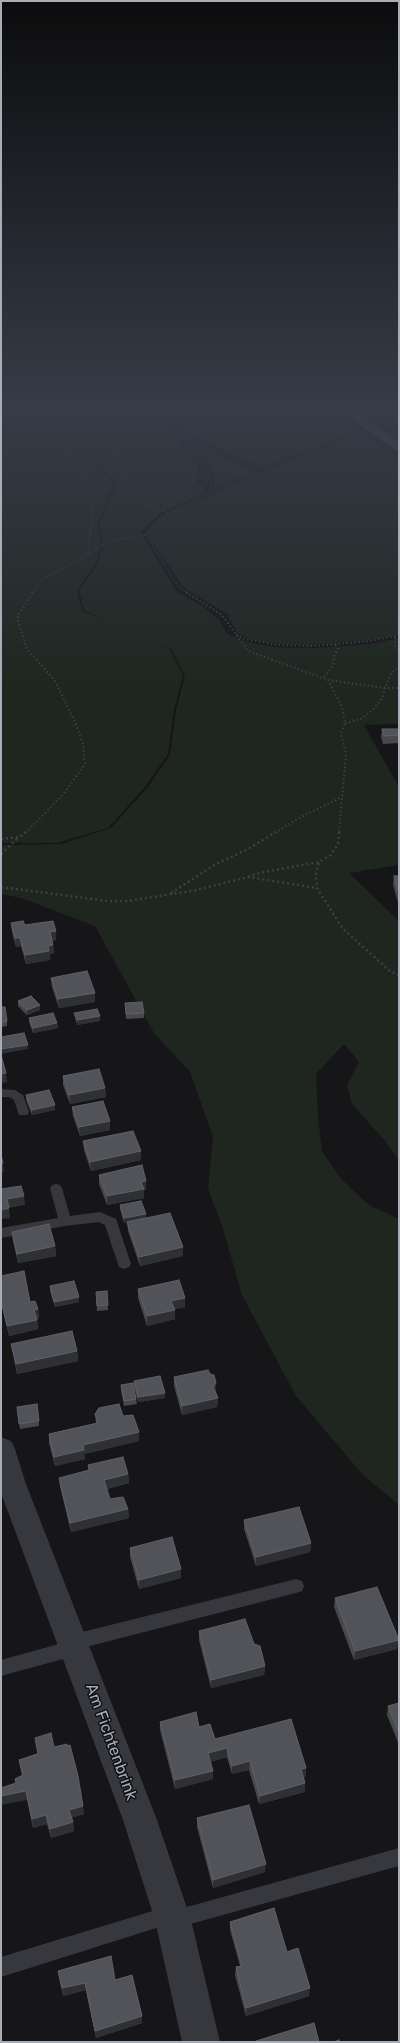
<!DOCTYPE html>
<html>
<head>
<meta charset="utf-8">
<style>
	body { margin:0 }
	#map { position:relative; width:400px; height:2043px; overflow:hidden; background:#161618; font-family:Rubik,sans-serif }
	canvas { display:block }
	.frame { position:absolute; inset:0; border:2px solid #a8adb8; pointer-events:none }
</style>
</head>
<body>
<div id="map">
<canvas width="400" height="2043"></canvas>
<div class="frame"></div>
</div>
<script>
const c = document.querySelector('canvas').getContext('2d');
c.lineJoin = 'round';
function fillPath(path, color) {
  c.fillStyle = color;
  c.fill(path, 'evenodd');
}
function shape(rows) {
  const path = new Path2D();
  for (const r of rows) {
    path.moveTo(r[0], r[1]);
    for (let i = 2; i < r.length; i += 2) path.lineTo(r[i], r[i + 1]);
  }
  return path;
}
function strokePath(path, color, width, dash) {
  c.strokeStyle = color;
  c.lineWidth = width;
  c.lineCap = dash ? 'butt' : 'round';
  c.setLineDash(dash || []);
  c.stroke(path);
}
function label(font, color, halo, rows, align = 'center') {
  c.font = font + ' Rubik,sans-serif';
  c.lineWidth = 3;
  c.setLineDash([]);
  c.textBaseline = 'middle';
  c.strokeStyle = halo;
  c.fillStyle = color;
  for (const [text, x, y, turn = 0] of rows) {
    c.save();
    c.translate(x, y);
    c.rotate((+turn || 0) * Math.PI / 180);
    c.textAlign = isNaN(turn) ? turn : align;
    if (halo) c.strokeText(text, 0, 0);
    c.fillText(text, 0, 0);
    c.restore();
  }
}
fillPath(shape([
	[1,407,147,407,153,411,108,420,145,413,172,431,182,448,198,463,196,482,206,488,201,494,161,513,140,532,177,592,202,606,219,620,227,634,248,642,274,647,315,648,371,644,399,638,399,724,364,725,399,787,399,865,349,873,399,921,399,1161,386,1142,352,1104,347,1085,359,1062,344,1044,316,1074,318,1118,322,1151,341,1179,369,1205,399,1219,399,1505,363,1475,296,1396,242,1295,223,1229,208,1188,213,1137,190,1072,154,1033,95,926,21,898,1,894,1,845,61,844,111,828,148,787,170,755,176,710,185,676,172,650,152,641,170,650,183,676,174,709,168,754,145,787,108,828,57,843,1,843],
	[80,440,116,484,99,525,103,544,99,560,94,570,79,590,84,610,100,618,82,611,77,590,92,569,97,560,102,545,97,525,114,485],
	[150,407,329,407,363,432,342,437,260,467,176,426,154,413,157,411],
	[357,407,399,407,399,435],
	[359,436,370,439,399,461,399,635,369,640,313,645,279,644,254,640,238,634,227,614,183,587,147,534,159,520,178,508,202,499,259,473,349,438],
	[197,444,249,470,251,472,213,489,215,485,212,467,209,461,197,449]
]), '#1e261f');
strokePath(shape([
	[52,407,49,411,75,470,90,484,94,492,88,555],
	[210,493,259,471],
	[168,513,151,505,126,475,122,460,116,454,115,446,119,441,130,435,172,427],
	[33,593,42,579,88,555,109,541,146,535],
	[188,593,179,588,146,535,151,527,168,513,209,493,212,485,206,466,197,454,183,441,181,415,182,411,188,407]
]), '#3d3f44', 1.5, [1, 2]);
strokePath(shape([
	[186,592,222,615,248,651,328,680,342,707,345,723,341,734,346,754,339,833],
	[236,635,245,639,278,645,314,646,370,641,399,635],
	[395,637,395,645,399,650],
	[324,677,333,666,334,656,338,649,335,644],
	[328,680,385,688,391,673,399,667],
	[345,723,361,719,374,709,383,697,385,688,399,688],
	[25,833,62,796,85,764,83,744,75,722,55,681,27,649,17,618,33,592],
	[275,833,299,818,342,797]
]), '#3d3f44', 2, [1.5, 2.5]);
strokePath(shape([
	[339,832,338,844,331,855,319,862,316,874,317,888,343,929,390,971,399,975],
	[1,839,20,837,26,832],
	[1,854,19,837],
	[248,877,259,873,319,862],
	[1,887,108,901,128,901,197,890,248,877,317,888],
	[171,893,216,864,248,849,276,832]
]), '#3d3f44', 2.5, [2, 3]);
fillPath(shape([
	[1,1089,15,1090,23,1095,29,1112,27,1115,19,1115,14,1100,9,1097,1,1097,1,1089],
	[56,1184,60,1185,62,1188,70,1216,100,1212,116,1219,131,1264,129,1267,124,1269,119,1267,105,1225,99,1222,65,1226,1,1238,1,1228,58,1218,50,1188,52,1185,56,1184],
	[296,1579,302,1581,304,1586,302,1591,296,1593,82,1648,80,1653,74,1656,1,1676,1,1660,66,1642,68,1637,74,1634,296,1579],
	[399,1848,399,1866,176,1928,169,1924,1,1977,1,1957,169,1906,176,1910,399,1848]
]), '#37383d');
fillPath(shape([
	[1,1437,11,1441,15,1449,26,1484,157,1820,191,1920,220,2042,182,2042,155,1920,123,1820,1,1493,1,1437]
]), '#37383d');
fillPath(shape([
	[335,407,348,407,399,442,399,451,395,450,335,407]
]), '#45474d');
fillPath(shape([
	[91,407,110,407,115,411,115,415,100,416],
	[382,729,399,732,399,743,383,744,381,737],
	[394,876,399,876,399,906,393,885],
	[11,923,25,925,56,931,56,940,52,941,53,945,54,953,50,954,50,960,26,964,21,946,16,947,12,932],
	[51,978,95,993,95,1002,59,1008,52,987],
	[18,1001,40,1005,40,1010,27,1015,18,1006],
	[125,1003,144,1013,144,1018,126,1019],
	[1,1007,7,1021,7,1026,1,1027],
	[74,1013,100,1016,100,1021,77,1025],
	[29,1018,57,1023,58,1028,33,1033,29,1022],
	[63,1076,105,1088,106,1097,70,1104,63,1085],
	[26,1095,55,1110,32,1115,26,1100],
	[72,1107,110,1121,110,1130,80,1136,73,1116],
	[83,1141,141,1160,91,1171,84,1150],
	[99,1175,146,1181,146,1190,144,1190,144,1198,107,1205,99,1184],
	[120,1205,146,1214,146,1218,183,1247,183,1256,140,1266,128,1231,127,1222,124,1223,120,1209],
	[12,1232,55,1246,56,1256,18,1263,13,1241],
	[1,1276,30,1302,38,1309,39,1319,37,1319,38,1329,9,1336,1,1303],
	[50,1286,79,1302,55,1307,50,1291],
	[138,1289,185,1298,185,1307,175,1309,175,1319,147,1326,138,1298],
	[107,1291,108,1310,97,1311,96,1292],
	[11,1344,77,1351,78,1361,17,1374],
	[174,1377,216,1392,218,1398,217,1407,182,1415,174,1386],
	[134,1381,165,1398,138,1402,134,1386],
	[121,1385,136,1399,137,1404,124,1406,121,1390],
	[37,1404,39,1426,20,1429,17,1407],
	[95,1414,123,1416,139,1432,139,1441,84,1454,85,1459,55,1466,49,1443,49,1434,96,1423],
	[88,1465,128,1474,129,1483,107,1489,110,1499,128,1509,129,1518,71,1532,60,1487,59,1478,88,1470],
	[244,1520,311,1543,310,1552,256,1566,244,1529],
	[130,1548,181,1569,181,1578,139,1589,130,1557],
	[335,1598,397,1649,354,1660,334,1607],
	[199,1631,254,1644,265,1666,264,1675,211,1688,199,1640],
	[399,1703,399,1745,387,1715,388,1706],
	[160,1722,199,1727,215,1739,306,1768,306,1776,304,1777,305,1792,259,1804,249,1770,232,1774,227,1757,210,1762,213,1771,213,1779,175,1789,160,1730],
	[67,1746,84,1814,71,1818,73,1822,74,1831,51,1838,47,1824,33,1828,27,1800,16,1783,22,1776,19,1760,54,1747],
	[197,1818,265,1872,213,1888,197,1827],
	[230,1922,287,1952,309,1996,246,2016,235,1975,236,1967,240,1966,230,1930],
	[58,1971,115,1980,142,2023,96,2038,86,1990,63,1996,59,1978]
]), '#47494d');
fillPath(shape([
	[115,411,115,415,100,416,100,413],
	[56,931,56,940,50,941,50,932],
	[15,938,20,938,21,946,16,947],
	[53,945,54,953,50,954,50,960,26,964,25,955,48,946],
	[95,993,95,1002,59,1008,58,999],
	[40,1005,40,1010,27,1015,27,1010],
	[100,1016,100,1021,77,1025,77,1020],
	[57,1023,58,1028,33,1033,33,1028],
	[28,1045,28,1049,1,1054,1,1049],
	[6,1073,7,1082,1,1083,1,1074],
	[105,1088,106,1097,70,1104,69,1095],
	[55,1105,55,1110,32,1115,32,1110],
	[110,1121,110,1130,80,1136,79,1127],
	[141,1151,141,1160,91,1171,90,1162],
	[1,1163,3,1163,4,1172,1,1172],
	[146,1181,146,1190,144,1190,144,1198,107,1205,107,1196,141,1182],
	[24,1196,25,1205,8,1208,7,1199],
	[9,1208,10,1218,1,1219,1,1210],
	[146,1214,146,1218,124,1223,124,1218],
	[55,1246,56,1256,18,1263,17,1254],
	[183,1247,183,1256,140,1266,139,1257],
	[79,1297,79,1302,55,1307,54,1302],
	[185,1298,185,1307,172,1310,171,1301],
	[38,1309,39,1319,35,1319,34,1310],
	[175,1310,175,1319,147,1326,147,1316],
	[37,1320,38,1329,9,1336,7,1326],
	[77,1351,78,1361,17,1374,16,1364],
	[216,1383,216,1392,213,1396,213,1387],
	[165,1393,165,1398,138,1402,138,1397],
	[218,1398,217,1407,182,1415,182,1406],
	[139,1432,139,1441,84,1454,85,1459,55,1466,54,1457,83,1445],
	[128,1474,129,1483,105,1489,104,1480],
	[128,1509,129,1518,71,1532,70,1523],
	[311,1543,310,1552,256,1566,256,1557],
	[181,1569,181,1578,139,1589,139,1580],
	[399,1640,397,1649,354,1660,355,1651],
	[265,1666,264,1675,211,1688,211,1680],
	[227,1748,227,1757,208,1762,208,1753],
	[250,1761,249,1770,232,1774,232,1766],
	[306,1768,306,1776,301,1778,301,1769],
	[213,1771,213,1779,175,1789,175,1780],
	[305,1783,305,1792,259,1804,260,1796],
	[26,1791,27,1800,1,1805,1,1796],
	[83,1806,84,1814,70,1818,69,1810],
	[46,1815,47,1824,33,1828,32,1819],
	[73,1822,74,1831,51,1838,50,1829],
	[266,1864,265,1872,213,1888,213,1880],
	[85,1983,86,1990,63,1996,62,1988],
	[310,1988,309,1996,246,2016,246,2008],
	[142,2016,142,2023,96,2038,95,2031]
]), '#2f3033');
const building = shape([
	[94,407,110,407,115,411,100,413,94,407],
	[382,729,398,729,399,732,399,735,384,736,382,729],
	[394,876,399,876,399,895,394,876],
	[23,921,25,925,53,921,56,931,50,932,53,945,48,946,49,951,25,955,20,938,15,938,11,923,23,921],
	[87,971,95,993,58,999,51,978,87,971],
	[31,996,40,1005,27,1010,18,1001,31,996],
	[142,1002,144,1013,126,1014,125,1003,142,1002],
	[1,1007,5,1007,7,1021,1,1022,1,1007],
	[97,1009,100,1016,77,1020,74,1013,97,1009],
	[53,1013,57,1023,33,1028,29,1018,53,1013],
	[24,1033,28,1045,1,1049,1,1037,24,1033],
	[1,1055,6,1073,1,1074,1,1055],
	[99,1069,105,1088,69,1095,63,1076,99,1069],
	[49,1090,55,1105,32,1110,26,1095,49,1090],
	[103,1101,110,1121,79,1127,72,1107,103,1101],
	[133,1131,141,1151,90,1162,83,1141,133,1131],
	[1,1155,3,1163,1,1163,1,1155],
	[142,1165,146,1181,141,1182,144,1189,107,1196,99,1175,142,1165],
	[21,1186,24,1196,7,1199,9,1208,1,1210,1,1189,21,1186],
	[141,1201,146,1214,124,1218,120,1205,141,1201],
	[170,1213,183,1247,139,1257,127,1222,170,1213],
	[49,1224,55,1246,17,1254,12,1232,49,1224],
	[24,1271,30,1302,35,1301,38,1309,34,1310,37,1320,7,1326,1,1299,1,1276,24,1271],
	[179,1280,185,1298,171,1301,175,1310,147,1316,138,1289,179,1280],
	[74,1281,79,1297,54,1302,50,1286,74,1281],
	[107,1291,108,1305,97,1306,96,1292,107,1291],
	[72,1331,77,1351,16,1364,11,1344,72,1331],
	[208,1370,210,1374,214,1375,216,1383,213,1387,218,1398,182,1406,174,1377,208,1370],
	[160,1376,165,1393,138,1397,134,1381,160,1376],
	[133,1383,136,1399,124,1401,121,1385,133,1383],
	[37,1404,39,1421,19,1424,17,1407,37,1404],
	[119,1404,123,1416,133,1415,139,1432,83,1445,84,1450,54,1457,49,1434,98,1423,95,1414,99,1408,119,1404],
	[123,1457,128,1474,104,1480,110,1499,123,1497,128,1509,70,1523,59,1478,90,1470,88,1465,123,1457],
	[299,1507,311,1543,256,1557,244,1520,299,1507],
	[172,1537,181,1569,139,1580,130,1548,172,1537],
	[377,1587,399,1640,355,1651,335,1598,377,1587],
	[245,1619,254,1644,260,1646,265,1666,211,1680,199,1631,245,1619],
	[399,1703,399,1733,388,1706,399,1703],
	[196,1712,199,1727,210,1724,215,1739,291,1719,306,1768,301,1769,305,1783,260,1796,250,1761,232,1766,227,1748,208,1753,213,1771,175,1780,160,1722,196,1712],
	[51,1733,54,1747,67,1744,67,1746,70,1745,78,1776,83,1806,69,1810,73,1822,50,1829,46,1815,32,1819,26,1791,1,1796,1,1788,16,1783,15,1779,23,1775,19,1760,38,1754,35,1738,51,1733],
	[249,1805,266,1864,213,1880,197,1818,249,1805],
	[274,1908,287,1952,298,1948,310,1988,246,2008,236,1967,242,1966,230,1922,274,1908],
	[111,1956,115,1980,132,1975,142,2016,95,2031,85,1983,62,1988,58,1971,111,1956],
	[314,2023,319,2042,257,2042,256,2041,314,2023],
	[339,2040,339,2042,333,2042,339,2040]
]);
fillPath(building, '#525359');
strokePath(building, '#5f6168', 1);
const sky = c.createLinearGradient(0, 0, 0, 693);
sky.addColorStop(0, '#0c0c0d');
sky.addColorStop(0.59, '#363c48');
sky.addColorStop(1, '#363c4800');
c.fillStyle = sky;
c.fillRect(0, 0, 400, 693);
label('16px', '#a8adb8', '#111113', [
	["Am Fichtenbrink",111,1742,70]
]);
</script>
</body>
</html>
